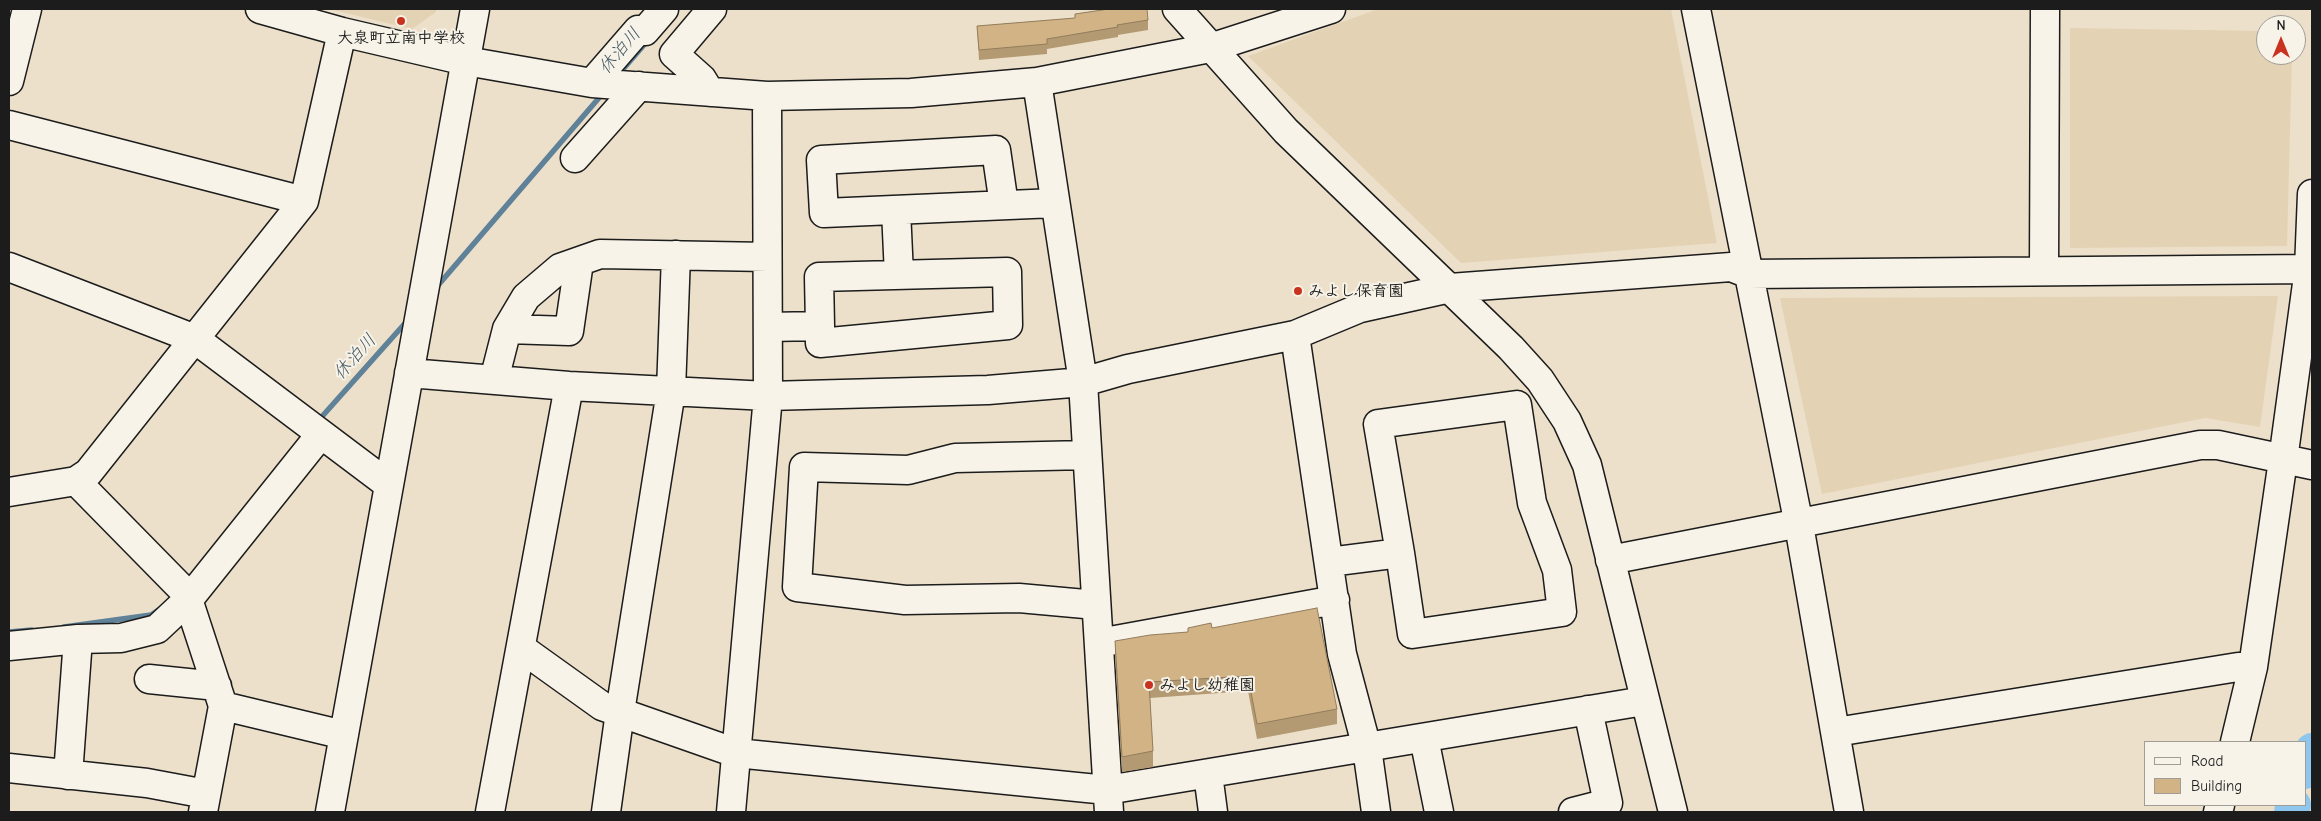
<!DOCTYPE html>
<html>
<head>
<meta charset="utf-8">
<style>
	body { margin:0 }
	#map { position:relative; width:2321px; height:821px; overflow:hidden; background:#ece0ca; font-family:"Comic Neue",sans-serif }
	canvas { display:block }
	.frame { position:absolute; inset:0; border:10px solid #1c1c1c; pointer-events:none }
	.legend { position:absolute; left:2144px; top:741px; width:162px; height:65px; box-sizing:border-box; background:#f7f3e8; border:1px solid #9f9d96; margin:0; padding:6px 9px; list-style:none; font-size:15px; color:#1c1c1c }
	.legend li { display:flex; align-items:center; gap:10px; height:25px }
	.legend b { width:25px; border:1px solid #9f9d96 }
	.north { position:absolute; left:2256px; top:15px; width:50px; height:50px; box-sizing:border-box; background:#f7f3e8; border:1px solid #9f9d96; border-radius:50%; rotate:0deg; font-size:14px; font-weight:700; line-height:20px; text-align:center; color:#1c1c1c }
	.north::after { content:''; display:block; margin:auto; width:18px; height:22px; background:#c8321e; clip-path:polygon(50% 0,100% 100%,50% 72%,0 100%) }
</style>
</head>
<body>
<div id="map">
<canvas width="2321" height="821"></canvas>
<div class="frame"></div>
<ul class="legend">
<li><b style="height:6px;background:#f7f3e8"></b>Road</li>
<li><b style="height:14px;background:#d1b385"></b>Building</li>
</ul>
<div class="north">N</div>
</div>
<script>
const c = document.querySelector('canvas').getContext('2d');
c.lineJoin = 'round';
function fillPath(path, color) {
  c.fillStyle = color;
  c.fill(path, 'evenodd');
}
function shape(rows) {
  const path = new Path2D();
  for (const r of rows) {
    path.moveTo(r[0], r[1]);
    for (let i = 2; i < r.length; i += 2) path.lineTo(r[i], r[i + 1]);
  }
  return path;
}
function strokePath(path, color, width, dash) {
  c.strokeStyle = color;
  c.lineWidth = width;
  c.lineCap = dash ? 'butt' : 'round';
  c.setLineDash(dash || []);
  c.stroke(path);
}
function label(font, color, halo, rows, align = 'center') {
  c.font = font + ' "Comic Neue","Klee One",sans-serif';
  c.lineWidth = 4;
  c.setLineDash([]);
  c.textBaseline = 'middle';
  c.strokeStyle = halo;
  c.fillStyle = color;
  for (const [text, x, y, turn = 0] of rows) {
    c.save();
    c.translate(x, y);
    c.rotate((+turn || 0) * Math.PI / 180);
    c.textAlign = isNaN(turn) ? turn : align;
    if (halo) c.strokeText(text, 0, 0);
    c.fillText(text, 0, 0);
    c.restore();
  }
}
fillPath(shape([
	[329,9,436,9,436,12,412,29],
	[1378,9,1671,9,1717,243,1461,263,1248,56],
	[2070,28,2266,31,2266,55,2292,55,2287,246,2070,248],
	[2278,296,2260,427,2205,418,1822,494,1780,298]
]), '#e4d2b5');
strokePath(shape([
	[618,75,649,39],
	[434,290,604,92],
	[318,421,408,320],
	[64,627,151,615,160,609],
	[9,632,32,630]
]), '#608299', 5.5);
strokePath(shape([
	[2305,772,2312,750],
	[2291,812,2294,805]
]), '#8ec6ed', 34);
const minor = shape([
	[260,9,342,32,466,61,592,83,767,96,911,93,1037,82,1210,48,1331,9],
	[1177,9,1286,131,1511,348,1540,380,1567,421,1587,465,1673,812],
	[1696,9,1799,525,1849,812],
	[9,81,27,9],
	[1037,82,1083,382,1109,812],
	[592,83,638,30,645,31,664,9],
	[710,92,702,79,674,54,712,9],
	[9,125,304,201],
	[575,158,639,86],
	[1004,205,996,150,821,160,824,213,1055,203],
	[896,210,899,275],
	[9,267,195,339,389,485],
	[2044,271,2045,9],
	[768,327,820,326,819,277,1007,272,1008,325,820,343,820,326],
	[507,329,569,331,579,262],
	[1295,335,1342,654,1367,748,1376,812],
	[409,373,569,386,768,396,988,390,1083,382,1128,369,1295,335,1360,308,1450,288,1731,267,1749,274,2312,269],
	[494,380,507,329,526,297,560,268,600,254,767,257],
	[1087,455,955,458,908,470,804,467,797,587,905,600,1019,598,1096,605],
	[76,481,186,593,223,706,203,812],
	[9,492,76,481,88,473,304,201,342,32],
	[1610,560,2200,445,2218,445,2312,465],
	[1329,562,1400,553,1378,424,1517,405,1532,503,1557,570,1562,612,1412,634,1400,553],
	[1099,643,1335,600],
	[9,646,78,639,121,638,157,629,189,599,321,434],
	[521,648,602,706,736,753,1107,790,1644,701],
	[149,679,217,686],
	[223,706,344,735],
	[1836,732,2238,667,2253,667],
	[1424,738,1439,812],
	[2235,742,2253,667,2283,460,2309,269,2312,194],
	[9,768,147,783,206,794],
	[1208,774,1213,812],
	[68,775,78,639],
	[330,812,475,9],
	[490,812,569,386],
	[606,812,620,712,671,391,676,255],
	[731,812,768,396,767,96],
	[1573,812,1608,803,1588,710],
	[2218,812,2220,805]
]);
strokePath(minor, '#1c1c1c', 31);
strokePath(minor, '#f7f3e8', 28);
fillPath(shape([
	[1075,14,1148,20,1148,30,1118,35,1118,37,1047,49,1047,54,979,60,977,26,1075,18],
	[1212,628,1337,709,1337,724,1257,739,1248,691,1150,698,1153,751,1153,767,1122,772,1115,656,1115,641,1188,632]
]), '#b49a72');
const building = shape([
	[1109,9,1147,9,1148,20,1117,25,1118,27,1047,39,1047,44,979,50,977,26,1075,18,1075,14,1109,9],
	[1317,608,1337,709,1257,724,1248,676,1149,682,1153,751,1122,757,1115,641,1150,635,1188,632,1188,628,1211,623,1212,628,1317,608]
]);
fillPath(building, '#d1b385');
strokePath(building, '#927d5d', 1);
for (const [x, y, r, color] of [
	[401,21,5,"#c8321e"],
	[1298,291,5,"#c8321e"],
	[1149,685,5,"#c8321e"]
]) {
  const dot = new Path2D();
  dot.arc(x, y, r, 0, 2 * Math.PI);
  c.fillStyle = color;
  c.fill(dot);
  strokePath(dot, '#f7f3e8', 2);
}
label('bold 16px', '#1c1c1c', '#f7f3e8', [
	["大泉町立南中学校",401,38,"center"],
	["みよし保育園",1308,291],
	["みよし幼稚園",1159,685]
], 'left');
label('italic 18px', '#445865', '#f7f3e8', [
	["休泊川",620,51,-50],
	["休泊川",355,357,-48]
]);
</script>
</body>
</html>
